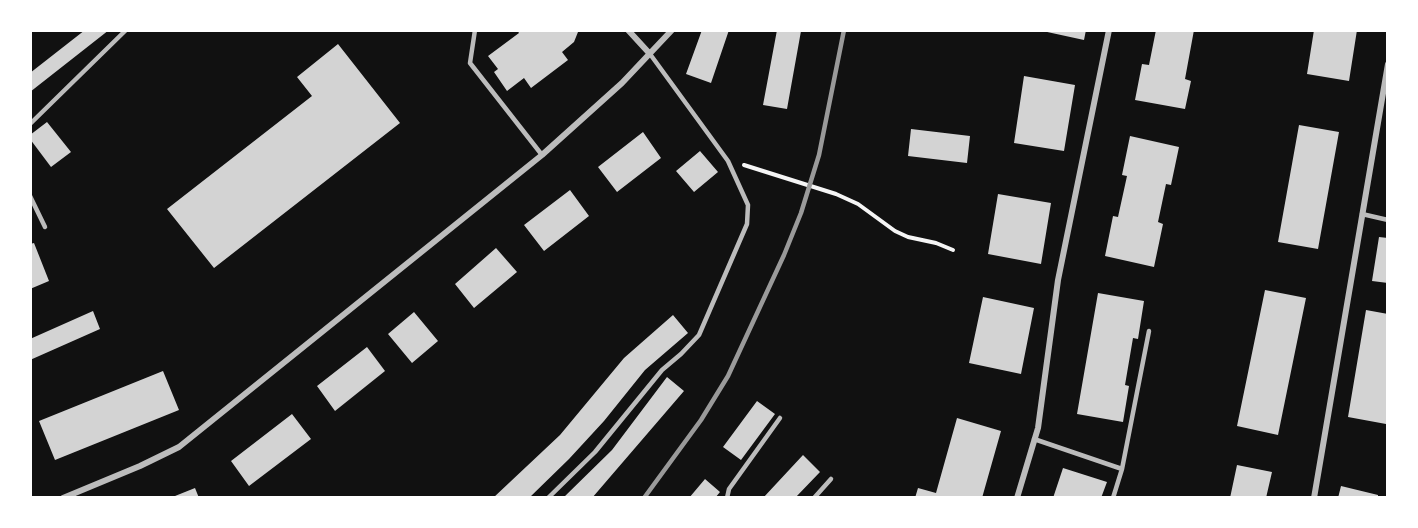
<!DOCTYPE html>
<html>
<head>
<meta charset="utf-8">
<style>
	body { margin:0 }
	#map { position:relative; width:1418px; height:528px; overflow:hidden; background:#111; font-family:"PT Sans Narrow",sans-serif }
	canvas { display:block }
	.frame { position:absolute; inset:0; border:32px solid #fff; pointer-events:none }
</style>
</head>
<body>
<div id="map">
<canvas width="1418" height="528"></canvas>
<div class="frame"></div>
</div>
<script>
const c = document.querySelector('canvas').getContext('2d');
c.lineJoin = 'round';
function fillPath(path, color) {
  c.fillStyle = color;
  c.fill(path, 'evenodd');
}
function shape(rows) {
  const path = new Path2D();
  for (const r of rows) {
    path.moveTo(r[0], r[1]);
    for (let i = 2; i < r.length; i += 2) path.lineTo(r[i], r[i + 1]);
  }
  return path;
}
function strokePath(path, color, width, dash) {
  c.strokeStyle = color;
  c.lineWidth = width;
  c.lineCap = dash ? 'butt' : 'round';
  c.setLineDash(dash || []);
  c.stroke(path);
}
fillPath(shape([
	[85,30,109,30,30,92,30,73],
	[517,30,577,30,578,32,574,42,562,52,568,60,531,88,524,78,507,91,494,72,498,69,488,56,519,33],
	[702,30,729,30,711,83,686,74],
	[777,30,801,31,787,109,763,105],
	[1038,30,1086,30,1084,40],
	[1156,30,1194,30,1185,79,1191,81,1185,109,1135,100,1142,64,1149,65],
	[1314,30,1357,30,1349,81,1307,74],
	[338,44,400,123,214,268,167,209,312,96,297,77],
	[1024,76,1075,85,1064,151,1014,143],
	[47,122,71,152,51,167,30,139,30,135],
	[1299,125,1339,132,1318,249,1278,242],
	[911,129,970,136,967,163,908,156],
	[643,132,661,158,617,192,598,167],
	[1130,136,1179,147,1171,185,1166,184,1158,222,1163,224,1154,267,1105,256,1113,216,1118,217,1127,176,1122,175],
	[700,151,718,172,694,192,676,171],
	[570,190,589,216,544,251,524,225],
	[998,194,1051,203,1041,264,988,254],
	[1379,237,1388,238,1388,283,1372,281],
	[34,243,49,281,30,289,30,244],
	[496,248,517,272,474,308,455,284],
	[1265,290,1306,298,1278,435,1237,426],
	[1098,293,1144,301,1138,339,1133,338,1125,385,1129,386,1123,422,1077,414],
	[983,297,1034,308,1021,374,969,363],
	[1366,310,1388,314,1388,409,1386,424,1348,417],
	[93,311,100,329,30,360,30,339],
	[414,312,438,341,412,363,388,334],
	[673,315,688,333,645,370,604,421,569,459,529,498,493,498,560,435,624,358],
	[367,347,385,371,335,411,317,386],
	[163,371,179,410,55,460,39,421],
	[667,377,684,391,592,498,563,498,612,450],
	[757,401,775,414,741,460,723,447],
	[292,414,311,439,249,486,231,461],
	[957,418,1001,431,982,498,915,498,918,488,936,493],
	[803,455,820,472,795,498,763,498],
	[1237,465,1272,472,1266,498,1230,498],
	[1063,468,1107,482,1101,498,1053,498],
	[705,479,720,492,715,498,689,498],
	[1341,486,1378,495,1378,498,1338,498],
	[195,488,199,498,170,498]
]), '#d3d3d3');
strokePath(shape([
	[744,165,836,194,858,204,895,231,908,237,936,243,953,250]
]), '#f5f5f5', 4);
strokePath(shape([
	[475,30,470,63,542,155],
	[30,124,126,30],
	[30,196,45,227],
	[1362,214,1388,220],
	[1034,439,1122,469,1113,498],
	[1122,469,1149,331],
	[548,498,595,452,662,370,681,354,699,335,747,224,748,205,728,161,650,54],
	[727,498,729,489,780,418],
	[814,498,831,479]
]), '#bcbcbc', 4.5);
strokePath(shape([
	[628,30,650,54],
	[63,498,140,466,179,447,542,155,622,83,672,30],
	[1017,498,1038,428,1058,280,1109,30],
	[1314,498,1388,64]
]), '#bcbcbc', 6);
strokePath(shape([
	[644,498,701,420,728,376,784,255,801,213,819,155,844,30]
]), '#9a9a9a', 4.5);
</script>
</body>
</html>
